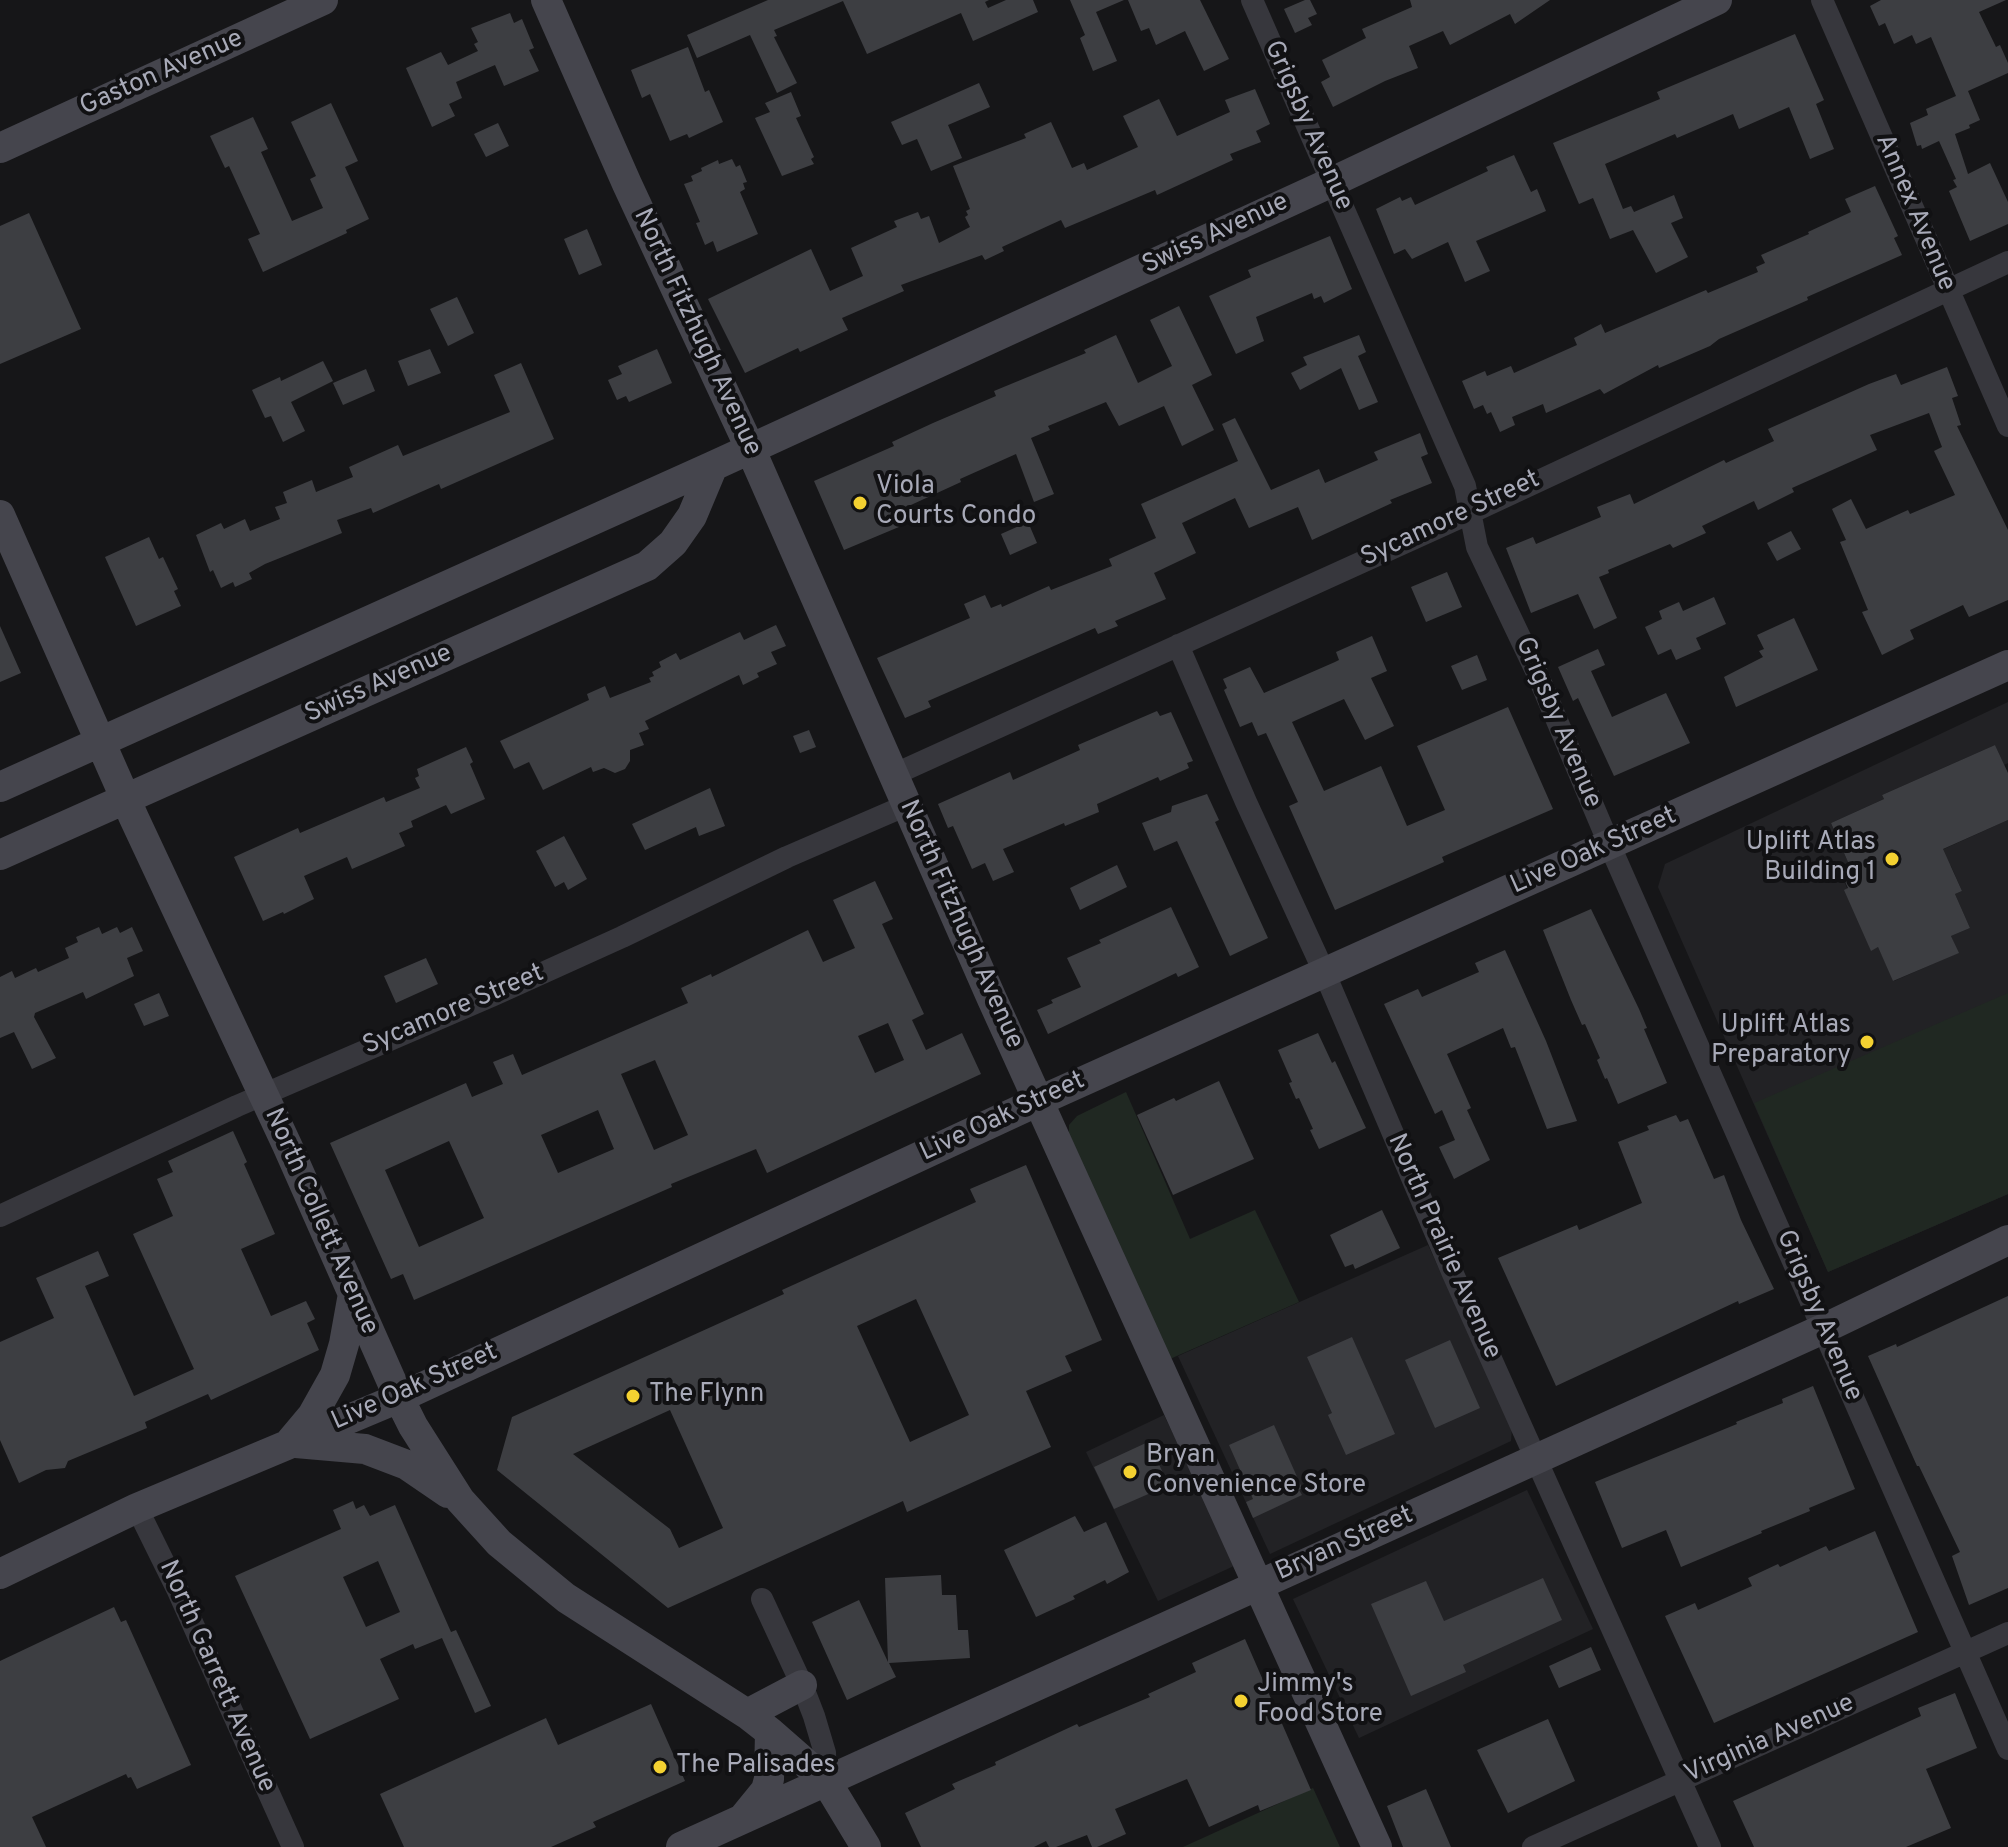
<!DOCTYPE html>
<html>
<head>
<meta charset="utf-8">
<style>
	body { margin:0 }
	canvas { display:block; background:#161618 }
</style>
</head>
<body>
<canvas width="2008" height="1847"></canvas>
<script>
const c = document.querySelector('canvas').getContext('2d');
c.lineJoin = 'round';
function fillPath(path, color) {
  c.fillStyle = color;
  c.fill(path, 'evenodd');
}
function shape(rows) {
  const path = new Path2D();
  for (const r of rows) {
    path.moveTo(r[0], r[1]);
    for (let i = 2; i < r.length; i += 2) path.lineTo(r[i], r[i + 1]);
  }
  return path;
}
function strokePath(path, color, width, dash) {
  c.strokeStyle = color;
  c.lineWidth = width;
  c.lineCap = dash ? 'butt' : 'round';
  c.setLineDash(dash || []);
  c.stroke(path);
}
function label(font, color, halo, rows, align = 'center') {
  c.font = font + ' Overpass,sans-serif';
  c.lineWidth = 8;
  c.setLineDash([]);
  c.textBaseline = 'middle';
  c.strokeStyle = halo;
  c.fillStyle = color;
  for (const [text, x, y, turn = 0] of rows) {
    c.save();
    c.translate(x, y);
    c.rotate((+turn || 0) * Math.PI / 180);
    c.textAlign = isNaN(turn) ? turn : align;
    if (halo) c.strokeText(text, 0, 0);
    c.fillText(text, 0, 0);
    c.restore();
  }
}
fillPath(shape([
	[2008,702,2008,763,2004,765,1995,745,1882,795,1884,799,1831,823,1851,869,1841,873,1871,950,1878,947,1894,981,1958,953,1951,936,1970,928,1955,894,1962,891,1951,866,1935,853,2008,820,2008,1194,1828,1272,1658,887,1665,864],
	[1428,1245,1512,1428,1511,1441,1270,1554,1178,1356],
	[1164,1415,1236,1565,1158,1601,1086,1452],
	[1527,1490,1593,1629,1359,1738,1293,1599]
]), '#222225');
fillPath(shape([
	[2008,993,2008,1194,1828,1272,1754,1103],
	[1126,1092,1190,1239,1255,1210,1299,1302,1170,1359,1069,1134,1069,1125,1077,1116],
	[1313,1788,1340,1847,1183,1847]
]), '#202822');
fillPath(shape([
	[768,0,989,0,985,2,988,8,1006,0,1033,0,1038,12,973,41,961,13,867,54,843,1,774,30,777,36,774,37,797,83,777,93,750,35,697,58,687,35],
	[1070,0,1124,0,1096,12,1117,61,1093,71,1080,38,1085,35],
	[1128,0,1200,0,1229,59,1204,71,1185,31,1156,45,1149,28,1141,31],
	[1305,0,1310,0,1317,14,1308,18,1312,25,1295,33,1284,9],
	[1410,0,1550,0,1515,24,1510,14,1450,45,1443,31,1409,46,1418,68,1385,81,1333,107,1321,82,1330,77,1322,60,1366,38,1362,29,1412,7],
	[1881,0,2006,0,1979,12,1996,47,2000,45,2008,63,2008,73,1968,91,1980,120,1969,125,1970,128,1955,134,1968,174,1990,163,2008,202,2008,224,1970,241,1949,191,1957,187,1953,180,1956,179,1939,141,1922,149,1921,145,1917,146,1910,123,1928,115,1926,109,1956,96,1931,37,1916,44,1912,35,1894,44,1885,23,1879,26,1870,6],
	[510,13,514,23,522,19,534,48,529,50,539,71,504,86,495,65,456,82,462,98,449,104,455,116,432,127,406,68,441,52,448,65,478,51,474,44,478,42,471,28],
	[1795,34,1824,100,1816,104,1834,149,1810,159,1789,107,1739,129,1733,114,1677,138,1675,134,1605,164,1623,209,1631,206,1634,212,1674,195,1683,218,1671,223,1688,257,1656,273,1633,230,1610,239,1593,198,1579,204,1553,143,1660,99,1657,92],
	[688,47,705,92,709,90,723,122,689,138,687,134,670,141,650,94,642,98,631,70],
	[979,83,990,107,948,125,962,158,931,171,917,139,902,145,891,122],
	[1255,89,1270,124,1256,131,1261,142,1230,154,1233,160,1157,195,1155,190,1065,228,1061,220,1002,247,1004,251,985,260,982,255,901,285,904,291,842,318,848,330,800,352,798,348,745,373,708,299,811,249,830,291,863,276,851,248,897,227,894,221,918,212,921,219,929,216,939,243,970,227,965,217,968,215,966,211,970,209,953,166,1026,138,1024,134,1051,122,1072,168,1084,163,1087,170,1138,147,1123,116,1159,99,1177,136,1230,112,1225,100],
	[791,92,801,116,796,118,814,157,811,159,814,164,782,176,755,118,770,112,765,103],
	[331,103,358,161,345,167,369,219,346,230,347,233,263,272,248,239,260,234,229,166,225,168,210,136,253,117,268,149,261,152,292,221,323,208,310,179,316,176,291,122],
	[498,123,509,146,486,157,474,134],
	[1514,155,1531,192,1537,189,1546,211,1476,241,1490,271,1465,282,1448,242,1412,259,1405,249,1394,254,1376,209,1400,197,1402,201,1411,197,1415,205,1488,171,1486,167],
	[732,159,736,167,740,165,747,182,743,183,745,189,740,192,758,234,717,252,713,241,705,245,696,223,700,222,684,184,693,181,691,176,702,171,701,168,718,160,719,164],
	[1875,186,1898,236,1894,238,1902,255,1807,297,1808,300,1719,339,1710,346,1659,368,1658,365,1604,394,1600,389,1546,413,1543,404,1512,417,1515,425,1500,432,1491,412,1487,414,1483,405,1474,409,1462,381,1485,371,1487,376,1511,366,1514,373,1577,345,1574,338,1601,324,1605,333,1706,290,1708,293,1758,272,1756,267,1765,263,1761,255,1809,234,1808,232,1851,212,1845,199],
	[29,213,81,329,0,364,0,226],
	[587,229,602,265,579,275,564,239],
	[1330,236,1352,289,1324,303,1321,296,1314,299,1312,293,1256,317,1264,341,1236,354,1209,296,1251,277,1248,270],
	[457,297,474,333,448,346,430,309],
	[1179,306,1212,375,1192,385,1214,430,1182,446,1164,406,1119,426,1106,402,1048,426,1050,430,1031,438,1054,494,1034,502,1016,454,960,479,961,482,900,510,906,524,844,550,814,481,894,446,892,442,933,423,996,396,994,391,1086,353,1084,350,1116,335,1138,383,1172,366,1150,320],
	[1359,335,1366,352,1358,356,1378,402,1359,410,1341,368,1300,390,1291,373,1307,365,1303,357],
	[430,349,441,373,408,386,398,361],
	[657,349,672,383,629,402,626,396,617,400,608,380,622,374,618,366],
	[323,361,333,381,291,402,305,431,283,442,271,416,265,418,252,390,280,377,281,381],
	[521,363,554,439,441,489,439,484,373,513,371,508,337,520,342,533,265,564,249,573,252,579,235,587,233,582,221,588,213,570,210,572,196,535,221,523,224,529,245,519,250,531,280,519,275,507,287,503,283,492,312,480,316,492,353,477,349,467,398,445,403,456,510,412,494,375],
	[1947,367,1958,396,1952,398,1961,425,1957,426,2008,530,2008,600,1969,617,1963,605,1910,630,1914,639,1882,655,1862,612,1868,610,1840,542,1846,540,1832,509,1851,499,1866,529,1908,510,1910,514,1955,495,1934,451,1942,447,1929,413,1870,435,1877,450,1792,488,1794,492,1758,510,1754,501,1702,526,1706,533,1673,548,1670,544,1608,570,1609,573,1599,577,1617,618,1594,629,1578,594,1531,613,1506,548,1533,537,1536,544,1601,517,1597,507,1630,494,1634,504,1724,460,1726,463,1774,441,1768,429,1869,384,1896,374,1901,385],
	[366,369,375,391,343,405,333,383],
	[1235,418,1271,490,1319,469,1325,483,1378,460,1374,452,1420,433,1428,454,1421,457,1432,483,1390,500,1392,503,1312,540,1298,507,1249,528,1235,498,1182,523,1196,553,1154,573,1166,599,1115,621,1118,626,1098,634,1095,628,928,701,931,707,905,718,877,658,970,618,964,604,985,595,991,608,1001,604,1002,607,1049,586,1051,590,1112,566,1109,559,1156,538,1141,504,1238,461,1222,424],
	[1028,522,1037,543,1010,555,1001,534],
	[1791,531,1801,549,1777,561,1767,543],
	[149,537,159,559,163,557,178,589,174,591,181,606,136,626,105,557],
	[1447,572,1462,607,1426,622,1411,587],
	[1714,597,1726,624,1696,638,1701,649,1676,660,1671,649,1658,655,1645,627,1662,619,1659,611,1679,602,1683,611],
	[1794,618,1818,670,1736,707,1724,677,1763,657,1759,651,1764,649,1757,635],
	[776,625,786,646,771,652,777,664,757,673,759,677,743,685,739,675,645,721,649,729,639,733,644,745,630,750,630,761,625,769,615,773,604,768,593,772,591,767,543,790,529,762,514,769,500,741,589,700,587,694,605,686,610,698,651,682,649,678,654,676,652,672,661,667,659,662,676,653,680,660,740,632,744,640],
	[0,626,21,673,0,682],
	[1372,636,1387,671,1371,678,1394,726,1365,740,1344,699,1292,722,1324,791,1381,766,1407,826,1445,810,1417,746,1508,707,1553,809,1442,857,1444,862,1335,910,1289,806,1298,802,1266,733,1258,736,1252,722,1240,727,1224,690,1227,688,1223,679,1250,667,1264,693,1335,662,1339,660,1336,652],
	[1598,649,1605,665,1591,671,1612,717,1666,693,1690,743,1614,776,1578,698,1573,701,1558,667],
	[1477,655,1487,680,1462,690,1451,666],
	[1157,711,1160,716,1171,712,1193,761,1187,763,1189,768,1160,781,1158,777,1097,804,1099,812,1065,826,1064,823,1003,849,1014,872,993,881,985,863,972,869,953,826,948,828,938,804,1010,772,1013,780,1080,750,1078,745],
	[809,730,816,747,800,753,793,736],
	[1995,745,2008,773,2008,820,1943,849,1962,891,1955,894,1970,928,1951,936,1959,953,1893,981,1878,947,1871,951,1844,890,1848,888,1841,873,1851,869,1831,823,1884,799,1882,795],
	[466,747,473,762,470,764,485,799,451,814,446,805,411,821,413,827,399,833,405,846,352,869,347,857,304,876,314,899,284,914,283,912,263,921,234,857,298,828,300,833,384,797,386,802,420,788,415,778,419,776,417,769],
	[710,788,725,826,699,836,696,827,645,850,632,824],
	[1207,794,1219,820,1215,822,1268,938,1230,956,1177,841,1154,851,1142,823,1171,812,1172,806],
	[564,836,587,879,568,890,564,882,555,887,536,851],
	[1117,865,1127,887,1080,910,1070,888],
	[875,881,893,919,882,924,924,1014,912,1020,926,1050,962,1033,981,1074,767,1173,756,1149,671,1184,672,1187,414,1300,403,1274,391,1279,330,1143,466,1083,472,1097,503,1084,493,1062,513,1054,522,1075,688,1003,681,988,711,974,712,977,808,930,823,962,855,948,833,900],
	[888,1023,904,1060,875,1073,858,1036],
	[655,1060,688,1135,654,1150,621,1074],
	[598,1110,614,1149,558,1173,541,1135],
	[449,1141,484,1218,419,1247,385,1170],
	[1171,907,1199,967,1178,977,1176,973,1048,1034,1037,1010,1053,1003,1051,1000,1081,987,1067,958,1101,943,1099,940],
	[1591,909,1639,1009,1647,1028,1644,1029,1667,1083,1618,1104,1607,1078,1605,1079,1597,1060,1600,1058,1585,1024,1582,1025,1571,1000,1543,930],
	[99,927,102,934,117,927,120,933,132,927,143,951,127,958,134,976,86,999,83,992,35,1013,34,1017,56,1058,32,1069,14,1032,0,1038,0,977,12,971,15,978,36,968,38,972,69,958,65,948,78,942,76,937],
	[1505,950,1546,1041,1577,1121,1547,1129,1515,1047,1511,1048,1503,1028,1447,1054,1471,1108,1467,1110,1490,1160,1454,1179,1439,1147,1455,1140,1442,1110,1435,1114,1384,1004,1418,989,1422,997,1479,972,1475,963],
	[426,958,438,984,396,1003,384,976],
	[159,993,169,1016,144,1026,134,1004],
	[1318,1033,1332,1063,1335,1061,1366,1128,1319,1149,1310,1130,1313,1129,1299,1098,1296,1099,1289,1083,1292,1082,1278,1050],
	[1219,1081,1254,1159,1173,1195,1137,1115,1174,1098,1176,1101],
	[1676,1115,1680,1122,1688,1119,1714,1179,1724,1175,1741,1220,1774,1289,1739,1304,1738,1301,1556,1386,1498,1258,1577,1225,1579,1230,1642,1203,1618,1142,1649,1130,1647,1126],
	[233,1131,247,1162,244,1164,275,1234,241,1249,271,1316,306,1301,315,1319,307,1323,319,1350,211,1400,208,1394,145,1422,147,1428,68,1461,65,1468,46,1470,19,1483,0,1440,0,1342,54,1318,36,1278,98,1251,109,1276,85,1286,134,1396,194,1369,133,1234,173,1216,157,1179,173,1172,168,1161],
	[1026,1165,1102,1340,1065,1356,1072,1371,1026,1391,1051,1447,907,1512,903,1501,668,1608,497,1470,512,1417,784,1294,782,1290,976,1202,970,1189],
	[916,1299,969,1415,910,1442,857,1326],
	[670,1410,723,1528,679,1548,670,1529,573,1454],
	[1382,1210,1400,1248,1355,1269,1353,1264,1345,1267,1330,1235],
	[2008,1296,2008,1588,1969,1605,1952,1556,1960,1552,1919,1466,1917,1466,1868,1356,1896,1344,1897,1347],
	[1352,1337,1395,1434,1346,1455,1328,1415,1332,1413,1307,1357],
	[1450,1340,1480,1408,1435,1428,1405,1360],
	[1813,1386,1855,1489,1809,1508,1810,1511,1761,1531,1762,1533,1681,1567,1666,1530,1622,1548,1595,1482,1737,1424,1736,1422,1783,1403,1782,1399],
	[1274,1425,1302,1488,1299,1490,1302,1495,1253,1518,1246,1502,1253,1499,1229,1445],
	[1148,1442,1169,1485,1114,1509,1094,1467],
	[353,1501,356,1509,364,1505,370,1516,395,1505,451,1632,456,1630,491,1706,475,1713,442,1638,415,1649,413,1644,380,1659,399,1699,310,1739,235,1576,341,1529,333,1510],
	[378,1561,400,1612,366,1627,343,1577],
	[1075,1516,1084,1532,1106,1522,1129,1572,1107,1584,1105,1580,1073,1596,1075,1599,1036,1617,1004,1550],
	[1875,1531,1918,1632,1714,1723,1665,1616,1695,1603,1698,1610,1752,1586,1748,1578,1778,1564,1780,1567,1826,1546,1829,1551],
	[941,1575,942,1595,956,1595,958,1630,968,1630,970,1658,889,1663,896,1677,847,1700,812,1622,859,1600,888,1662,885,1578],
	[1543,1578,1562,1620,1463,1665,1466,1672,1411,1696,1371,1604,1426,1581,1444,1621],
	[114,1607,121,1622,126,1620,191,1765,137,1789,131,1777,128,1778,126,1774,32,1817,46,1847,0,1847,0,1661],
	[1245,1639,1311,1790,1260,1811,1258,1805,1209,1827,1187,1779,1115,1809,1126,1834,1097,1847,1092,1847,1087,1835,1056,1847,1049,1847,1046,1841,1034,1847,921,1847,905,1813,955,1789,952,1784,996,1765,995,1762,1077,1724,1079,1727,1150,1697,1148,1694,1196,1672,1192,1663],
	[1591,1647,1601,1670,1559,1688,1549,1666],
	[1955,1693,1977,1748,1926,1769,1951,1828,1906,1847,1754,1847,1733,1801,1921,1716,1918,1708],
	[651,1704,685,1781,593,1822,596,1827,551,1847,404,1847,380,1794,546,1718,558,1745],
	[1548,1719,1575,1781,1508,1813,1477,1750],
	[1426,1789,1451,1847,1403,1847,1387,1806]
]), '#3d3e42');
strokePath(shape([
	[1252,0,1465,486,1477,547,1536,671,1610,846,2008,1749],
	[1822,0,2008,426],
	[1178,645,1246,802,1325,974,1453,1274,1710,1847],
	[893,775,1470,513,2008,262],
	[0,1216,237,1106,494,995,622,937,787,857,907,805],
	[137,1508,178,1591,293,1847],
	[762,1599,802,1685,814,1716,825,1753,826,1781],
	[1533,1847,2008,1633]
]), '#37373d', 22);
strokePath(shape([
	[546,0,627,184,750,448,992,999,1377,1847],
	[0,148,323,0],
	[0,515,134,818,287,1145,399,1398,413,1426,460,1500,499,1543,566,1598,747,1714,770,1732,826,1781,866,1847],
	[0,787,713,466,1332,182,1717,0],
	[0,855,647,566,673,543,692,516,713,466],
	[291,1441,312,1416,335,1375,344,1344,353,1294],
	[296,1443,365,1449,407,1465,448,1493],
	[0,1574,137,1508,399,1398,1039,1101,2008,665],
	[747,1714,802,1685],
	[744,1817,766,1790,769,1779,770,1732],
	[681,1847,1823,1329,2008,1240]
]), '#45454d', 30);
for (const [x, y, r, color] of [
	[860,503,8,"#f4d131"],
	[1892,859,8,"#f4d131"],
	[1867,1042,8,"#f4d131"],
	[633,1396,8,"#f4d131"],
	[1130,1472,8,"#f4d131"],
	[1241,1701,8,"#f4d131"],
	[660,1767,8,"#f4d131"]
]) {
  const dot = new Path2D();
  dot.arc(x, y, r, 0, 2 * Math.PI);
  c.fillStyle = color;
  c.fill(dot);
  strokePath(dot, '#111113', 3);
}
label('26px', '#a8aab8', '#111113', [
	["Gaston Avenue",162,74,-24],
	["Grigsby Avenue",1307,126,66],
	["Annex Avenue",1914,213,67],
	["Swiss Avenue",1216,235,-25],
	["North Fitzhugh Avenue",696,333,65],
	["Sycamore Street",1451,520,-25],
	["Swiss Avenue",379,685,-24],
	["Grigsby Avenue",1557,723,67],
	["Live Oak Street",1594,852,-24],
	["North Fitzhugh Avenue",960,925,66],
	["Sycamore Street",454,1011,-23],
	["Live Oak Street",1003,1118,-25],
	["North Collett Avenue",320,1222,66],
	["North Prairie Avenue",1443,1247,66],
	["Grigsby Avenue",1818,1316,67],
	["Live Oak Street",415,1388,-24],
	["Bryan Street",1345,1545,-24],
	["North Garrett Avenue",216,1677,66],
	["Virginia Avenue",1770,1740,-24]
]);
label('26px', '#a8aab8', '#111113', [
	["Viola",876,488],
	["Courts Condo",876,518],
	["Uplift Atlas",1876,844,"right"],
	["Building 1",1876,874,"right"],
	["Uplift Atlas",1851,1027,"right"],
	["Preparatory",1851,1057,"right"],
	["The Flynn",649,1396],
	["Bryan",1146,1457],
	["Convenience Store",1146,1487],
	["Jimmy's",1257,1686],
	["Food Store",1257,1716],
	["The Palisades",676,1767]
], 'left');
</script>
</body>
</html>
